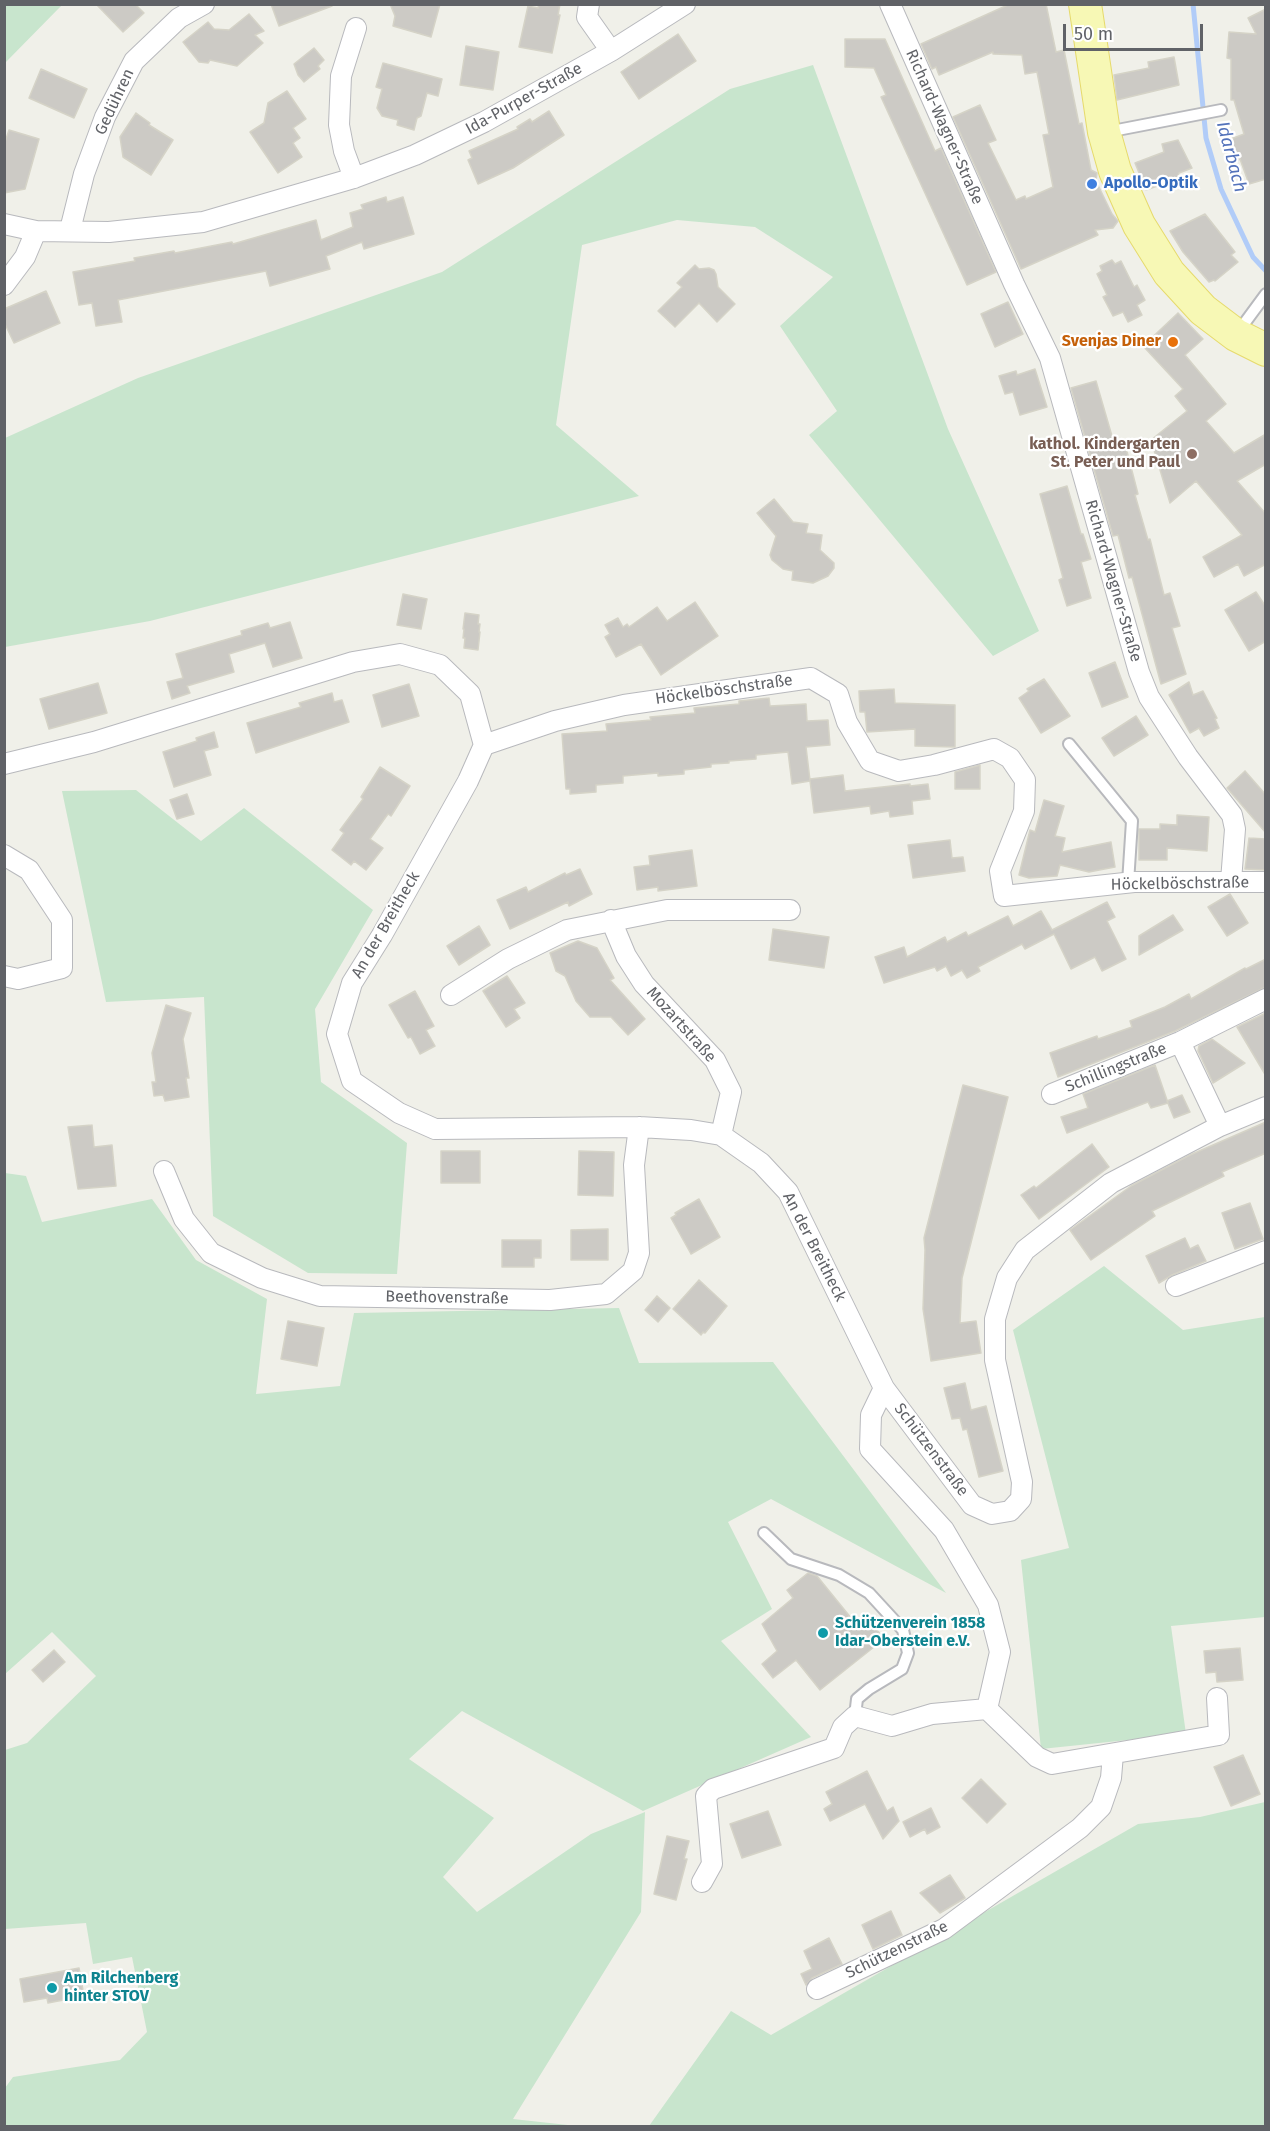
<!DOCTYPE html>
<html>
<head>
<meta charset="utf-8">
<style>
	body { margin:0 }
	#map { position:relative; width:1270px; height:2131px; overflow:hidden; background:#f0f0e9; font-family:"Fira Sans",sans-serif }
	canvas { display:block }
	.frame { position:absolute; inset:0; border:6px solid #606267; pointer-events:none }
	.scale { position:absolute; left:1063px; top:24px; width:140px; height:27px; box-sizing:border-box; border:3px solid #606267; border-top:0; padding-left:8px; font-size:18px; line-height:21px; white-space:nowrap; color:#606267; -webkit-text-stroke:4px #fff; paint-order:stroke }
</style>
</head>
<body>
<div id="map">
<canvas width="1270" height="2131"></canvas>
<div class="frame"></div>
<div class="scale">50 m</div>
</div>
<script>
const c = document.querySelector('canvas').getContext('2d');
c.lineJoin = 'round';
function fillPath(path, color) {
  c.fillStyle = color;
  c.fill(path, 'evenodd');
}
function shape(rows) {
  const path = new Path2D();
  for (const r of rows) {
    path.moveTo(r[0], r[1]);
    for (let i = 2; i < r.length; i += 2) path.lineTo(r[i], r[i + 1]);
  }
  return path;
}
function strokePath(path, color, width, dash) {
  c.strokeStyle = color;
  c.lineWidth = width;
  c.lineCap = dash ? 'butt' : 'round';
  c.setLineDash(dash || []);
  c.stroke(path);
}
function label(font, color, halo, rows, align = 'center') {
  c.font = font + ' "Fira Sans",sans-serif';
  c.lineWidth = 4.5;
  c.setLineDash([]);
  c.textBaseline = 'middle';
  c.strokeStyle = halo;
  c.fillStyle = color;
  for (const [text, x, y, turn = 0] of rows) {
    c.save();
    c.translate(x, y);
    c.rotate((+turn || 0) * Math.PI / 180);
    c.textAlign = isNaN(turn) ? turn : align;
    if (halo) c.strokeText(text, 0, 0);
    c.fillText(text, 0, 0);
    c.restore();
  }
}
fillPath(shape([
	[5,4,62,5,5,63,4,5],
	[813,65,948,429,1039,631,993,656,809,435,837,411,780,326,833,277,755,227,677,220,582,245,556,425,639,496,150,621,5,647,5,438,138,378,442,272,730,89],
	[136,790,201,841,244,808,373,910,315,1009,321,1082,407,1143,397,1274,308,1273,213,1216,204,997,106,1002,62,791],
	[5,1173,26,1176,42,1222,152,1199,196,1260,267,1299,256,1394,340,1386,354,1313,619,1308,639,1363,773,1362,946,1593,771,1499,728,1522,772,1609,721,1641,811,1737,643,1811,462,1711,409,1759,494,1818,443,1877,477,1912,591,1834,645,1812,641,1912,513,2119,577,2126,5,2126,5,2088,13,2077,120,2060,147,2032,132,1957,93,1964,86,1923,5,1929,5,1750,27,1743,96,1676,52,1632,5,1674],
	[1104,1266,1183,1330,1265,1317,1265,1617,1171,1626,1186,1734,1041,1749,1021,1560,1069,1548,1013,1330],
	[1265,1802,1265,2126,649,2126,731,2011,771,2035,1138,1824,1200,1817]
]), '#c8e5cd');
strokePath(shape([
	[1193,4,1206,138,1221,189,1253,257,1266,271]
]), '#b1ccf8', 5);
const building = shape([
	[96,4,135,4,144,13,123,32,96,4],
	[271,4,332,4,332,6,279,26,271,4],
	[390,4,440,4,431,37,393,26,395,16,390,4],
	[539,4,560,4,558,15,560,15,552,53,519,47,528,6,538,8,539,4],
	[1010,4,1046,4,1056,52,1064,50,1079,124,1082,123,1091,170,1097,173,1096,181,1112,214,1118,221,1113,228,1095,230,1098,235,1021,269,953,117,980,105,996,140,988,143,1016,200,1025,196,1026,199,1053,187,1043,135,1049,134,1037,72,1025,74,1022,55,993,54,993,52,939,75,936,67,932,69,921,44,1010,4],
	[1266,9,1266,179,1249,184,1240,159,1238,160,1231,139,1244,134,1234,100,1231,100,1231,59,1227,58,1229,32,1256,34,1248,18,1266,9],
	[249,14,264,31,255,35,263,43,237,66,210,60,208,63,199,62,183,42,208,22,214,29,229,30,249,14],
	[678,34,696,61,639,99,621,72,678,34],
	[845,39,885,39,935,151,941,148,996,272,967,285,881,97,886,95,874,68,845,67,845,39],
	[466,46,499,52,493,90,460,85,466,46],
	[314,48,324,60,318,66,320,69,304,82,298,75,294,64,314,48],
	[1174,57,1179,85,1117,100,1114,75,1149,68,1148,62,1174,57],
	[383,63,442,79,438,96,427,93,421,116,417,118,414,130,397,125,398,120,382,116,377,108,382,89,376,87,383,63],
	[41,69,87,89,74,118,29,98,41,69],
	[287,91,306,119,293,128,300,138,293,143,302,157,278,173,250,132,264,123,268,103,287,91],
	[549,111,564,135,513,168,478,184,468,160,472,158,469,151,518,129,517,127,530,119,532,122,549,111],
	[136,113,150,123,149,125,173,140,151,175,123,157,120,137,136,113],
	[9,130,39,139,25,189,4,193,4,145,9,130],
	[1178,140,1192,168,1179,173,1177,179,1146,190,1135,163,1164,152,1162,144,1178,140],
	[386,197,387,202,403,197,414,234,364,249,362,242,326,256,330,269,270,286,266,271,118,300,122,322,96,326,92,303,79,305,73,272,135,261,134,258,174,251,175,253,232,242,233,244,316,220,321,240,353,227,350,213,363,209,361,205,386,197],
	[1205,214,1235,252,1231,255,1238,262,1215,281,1214,280,1209,282,1183,252,1170,231,1205,214],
	[1112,260,1115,264,1121,261,1134,287,1137,285,1145,300,1137,305,1142,315,1128,322,1123,312,1113,316,1103,297,1107,295,1097,274,1102,271,1100,266,1112,260],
	[695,265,699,269,709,268,714,270,716,274,718,287,735,304,717,322,699,303,675,327,658,311,682,287,677,283,695,265],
	[46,291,60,323,14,343,4,322,4,309,46,291],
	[1008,302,1023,334,995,347,981,314,1008,302],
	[1178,313,1203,339,1185,355,1226,404,1206,421,1234,453,1266,434,1266,464,1237,481,1266,514,1266,564,1244,576,1238,564,1214,577,1203,557,1242,535,1196,481,1170,503,1151,440,1187,411,1175,396,1183,389,1143,346,1178,313],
	[1035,369,1047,407,1020,415,1013,392,1005,394,999,376,1016,371,1017,375,1035,369],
	[1096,381,1114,443,1124,440,1138,494,1135,495,1148,540,1150,539,1164,595,1170,593,1180,626,1172,628,1186,674,1161,684,1132,577,1129,578,1118,535,1113,536,1071,388,1096,381],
	[1067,486,1081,534,1083,534,1091,559,1081,562,1091,598,1067,606,1059,580,1063,578,1040,494,1067,486],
	[774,499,793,522,808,524,806,533,822,535,820,550,834,563,834,568,828,576,813,583,792,580,793,571,783,569,772,560,770,555,776,536,757,513,774,499],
	[1256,592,1266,607,1266,641,1249,651,1225,610,1256,592],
	[403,594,427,599,421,629,397,625,403,594],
	[695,602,718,636,661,675,641,644,616,657,605,637,610,634,605,625,618,618,623,627,627,624,629,627,657,607,667,621,695,602],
	[465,613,479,615,478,624,480,624,479,632,480,632,478,650,464,648,465,638,463,638,464,629,463,629,465,613],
	[290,622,302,658,273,667,265,643,229,654,234,672,187,686,190,693,172,699,167,682,183,678,176,654,242,635,241,631,268,623,270,628,290,622],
	[1115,662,1128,697,1102,707,1089,673,1115,662],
	[1044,679,1070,716,1041,733,1019,698,1029,691,1027,689,1044,679],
	[1189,682,1193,695,1203,691,1217,718,1215,719,1219,728,1204,736,1199,728,1190,733,1169,695,1189,682],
	[98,683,107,713,49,729,40,699,98,683],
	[409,684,419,716,382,727,373,695,409,684],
	[894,689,895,703,955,705,955,747,915,746,915,729,867,732,865,712,860,712,859,691,894,689],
	[332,693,334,702,342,700,349,722,256,753,247,723,301,707,299,703,332,693],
	[769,698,770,706,806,704,807,721,828,720,830,745,806,747,810,780,810,779,843,775,845,791,910,784,910,786,928,784,930,799,912,801,913,814,890,817,889,811,871,814,870,806,814,813,810,781,792,784,788,752,756,755,756,759,729,761,729,763,711,764,711,767,684,770,684,774,658,776,658,773,623,776,623,783,596,785,596,792,570,794,570,789,566,789,562,734,607,731,606,724,651,720,650,717,695,713,694,708,739,704,739,701,769,698],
	[1136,716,1148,735,1114,756,1102,738,1136,716],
	[214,732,218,747,204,751,211,775,174,787,163,752,197,741,196,738,214,732],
	[980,765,980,789,955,789,955,772,980,765],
	[380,767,410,786,391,816,388,814,370,839,383,848,366,870,354,861,351,865,332,850,344,833,340,830,363,799,361,797,380,767],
	[1245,771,1266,795,1266,833,1227,788,1245,771],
	[187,794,194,814,177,819,170,800,187,794],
	[1044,800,1064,806,1055,836,1065,838,1062,852,1111,842,1115,867,1089,872,1060,865,1057,876,1029,878,1019,875,1030,830,1035,832,1044,800],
	[1177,815,1209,817,1207,851,1167,848,1167,860,1139,860,1139,829,1160,829,1160,824,1177,825,1177,815],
	[1249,838,1266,839,1266,870,1245,869,1249,838],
	[950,840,952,858,963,857,965,871,913,878,908,845,950,840],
	[692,850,697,886,658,891,658,887,637,890,634,867,650,865,649,856,692,850],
	[580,869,592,894,569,906,568,902,510,929,497,900,526,887,528,892,565,873,566,875,580,869],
	[1230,894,1248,923,1227,936,1208,907,1230,894],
	[1107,902,1115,917,1107,921,1126,959,1102,971,1095,957,1071,969,1054,934,1025,949,1022,944,978,967,980,971,967,978,962,970,951,976,946,966,937,971,935,967,884,983,875,957,904,947,907,957,945,937,947,942,966,932,968,936,1008,916,1013,926,1041,911,1052,930,1107,902],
	[1173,915,1183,930,1139,955,1139,936,1173,915],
	[479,926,490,945,459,965,447,946,479,926],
	[773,929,829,937,824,968,769,960,773,929],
	[578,941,597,948,614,978,610,980,645,1019,628,1035,611,1017,590,1017,576,1001,565,976,556,971,550,953,578,941],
	[1266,959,1266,987,1175,1031,1058,1077,1050,1053,1097,1036,1098,1039,1132,1027,1130,1021,1165,1007,1189,994,1191,999,1245,968,1246,969,1266,959],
	[507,976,525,1003,514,1009,520,1018,506,1027,483,991,507,976],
	[415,991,434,1026,426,1030,435,1046,420,1054,411,1037,408,1038,389,1005,415,991],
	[166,1005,191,1013,183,1039,189,1078,186,1078,189,1097,165,1101,163,1095,154,1096,152,1082,156,1082,152,1053,166,1005],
	[1266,1013,1266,1076,1237,1027,1266,1013],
	[1212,1039,1245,1063,1213,1083,1198,1051,1199,1046,1212,1039],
	[1155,1065,1168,1103,1151,1108,1148,1102,1067,1133,1061,1117,1088,1108,1083,1094,1155,1065],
	[963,1085,1008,1097,962,1278,960,1323,976,1321,981,1353,931,1361,923,1309,925,1250,924,1238,963,1085],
	[1182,1095,1190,1112,1174,1118,1167,1101,1182,1095],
	[1266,1122,1266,1153,1222,1172,1224,1176,1152,1211,1155,1216,1091,1260,1070,1230,1131,1186,1190,1155,1266,1122],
	[92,1125,94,1147,112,1145,116,1186,78,1189,68,1127,92,1125],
	[1092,1144,1109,1167,1039,1219,1021,1195,1034,1186,1036,1188,1092,1144],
	[441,1151,480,1151,480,1183,441,1183,441,1151],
	[579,1151,614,1152,613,1196,578,1195,579,1151],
	[699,1199,720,1237,691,1254,671,1218,676,1215,675,1213,699,1199],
	[1250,1203,1263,1239,1235,1249,1222,1213,1250,1203],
	[608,1229,608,1260,571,1260,571,1230,608,1229],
	[1185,1238,1190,1249,1198,1245,1206,1261,1172,1275,1159,1283,1146,1256,1185,1238],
	[502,1240,541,1240,541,1258,534,1258,534,1267,502,1267,502,1240],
	[699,1280,727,1306,705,1333,703,1332,701,1335,673,1309,699,1280],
	[657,1296,670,1308,658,1322,645,1310,657,1296],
	[288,1321,324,1328,317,1366,281,1359,288,1321],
	[965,1383,971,1410,986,1406,1003,1471,979,1477,967,1429,963,1430,960,1418,952,1419,944,1388,965,1383],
	[808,1573,817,1576,856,1624,866,1616,884,1639,820,1690,796,1660,773,1678,762,1664,777,1651,762,1624,793,1598,787,1590,808,1573],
	[1240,1648,1243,1680,1217,1682,1216,1672,1206,1673,1204,1651,1240,1648],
	[54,1650,65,1662,43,1682,32,1670,54,1650],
	[1243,1755,1260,1794,1231,1806,1214,1767,1243,1755],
	[867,1771,887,1811,893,1807,899,1821,883,1839,865,1804,830,1821,824,1809,832,1804,826,1792,867,1771],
	[981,1779,1006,1804,987,1823,962,1798,981,1779],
	[931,1808,940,1827,927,1834,925,1829,910,1837,903,1822,931,1808],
	[768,1811,781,1845,742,1858,730,1824,768,1811],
	[667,1836,689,1841,684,1859,687,1859,676,1900,654,1894,667,1836],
	[950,1875,965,1898,940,1913,920,1893,950,1875],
	[891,1911,902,1935,873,1949,862,1925,891,1911],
	[829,1938,842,1964,812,1978,806,1985,801,1974,812,1969,804,1951,829,1938],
	[79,1968,84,1996,48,2003,47,1998,24,2002,20,1979,79,1968]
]);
fillPath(building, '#cccac5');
strokePath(building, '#d5d3c7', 1.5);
const lane = shape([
	[1107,132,1221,110],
	[1238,332,1266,294],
	[1069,744,1132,821,1128,883],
	[764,1533,791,1559,839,1575,869,1593,903,1630,908,1653,902,1669,869,1689,857,1699,855,1716]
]);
const street = shape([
	[589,4,587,17,611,51],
	[890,4,1014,284,1050,358,1139,672,1149,697,1188,757,1232,815,1235,829,1231,881],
	[354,178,344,151,339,125,341,76,356,28],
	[4,224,36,231,109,232,203,222,354,178,415,155,484,122,611,51,685,4],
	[70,230,84,174,105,117,134,61,179,18,204,4],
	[4,285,25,257,36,231],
	[484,745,555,721,624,705,811,678,838,694,847,722,870,761,899,771,934,765,994,749,1010,758,1025,780,1024,811,1000,871,1004,896,1134,882,1266,882],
	[4,764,94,742,353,662,400,654,440,665,470,694,484,745,468,781,382,935,352,983,337,1034,352,1081,399,1113,435,1129,639,1127,691,1130,721,1135,761,1163,788,1192,884,1388,972,1505,992,1514,1010,1511,1021,1499,1022,1482,995,1360,995,1319,1007,1278,1025,1250,1111,1183,1220,1126,1266,1107],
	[4,855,29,870,62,920,62,968,18,979,4,976],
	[611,920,626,956,644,984,715,1060,731,1092,721,1135],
	[451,995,508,959,567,930,667,910,790,910],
	[1180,1042,1220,1126],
	[1052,1094,1180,1042,1266,999],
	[164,1171,184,1219,211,1253,262,1278,320,1296,550,1300,606,1294,633,1271,639,1253,634,1165,639,1127],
	[1176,1286,1266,1251],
	[884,1388,871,1415,870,1449,944,1530,988,1605,1000,1652,987,1709],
	[987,1709,1037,1757,1052,1764,1219,1735,1217,1698],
	[702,1882,712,1864,706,1796,713,1789,834,1748,843,1727,855,1716,892,1726,932,1714,987,1709],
	[817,1989,944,1929,1080,1828,1101,1807,1111,1778,1113,1754]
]);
const primary = shape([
	[1085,4,1104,132,1115,171,1139,225,1169,273,1203,310,1236,335,1266,350]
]);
strokePath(lane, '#b8b9bd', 14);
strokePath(street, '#b8b9bd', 22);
strokePath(primary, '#e6da6c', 34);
strokePath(lane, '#fff', 10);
strokePath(street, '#fff', 20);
strokePath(primary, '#f7f8b5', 32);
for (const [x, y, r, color] of [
	[1092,184,6,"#3f7fe0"],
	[1173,342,6,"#e8710a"],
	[1192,454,6,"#8d6e63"],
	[823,1633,6,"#0f9aa8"],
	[52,1988,6,"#0f9aa8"]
]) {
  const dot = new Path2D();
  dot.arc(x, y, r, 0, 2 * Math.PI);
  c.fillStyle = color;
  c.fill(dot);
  strokePath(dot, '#fff', 2);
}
label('16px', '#606267', '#fff', [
	["Ida-Purper-Straße",524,99,-29],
	["Gedühren",115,102,-65],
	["Richard-Wagner-Straße",944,127,66],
	["Richard-Wagner-Straße",1113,581,74],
	["Höckelböschstraße",724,690,-8],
	["Höckelböschstraße",1180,884,-1],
	["An der Breitheck",386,925,-60],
	["Mozartstraße",681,1025,48],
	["Schillingstraße",1116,1068,-22],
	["An der Breitheck",814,1247,63],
	["Beethovenstraße",447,1298,1],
	["Schützenstraße",931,1450,53],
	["Schützenstraße",897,1950,-26]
]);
label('bold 16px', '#366cbe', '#fff', [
	["Apollo-Optik",1104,184]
], 'left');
label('bold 16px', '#c56008', '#fff', [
	["Svenjas Diner",1161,342]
], 'right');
label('bold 16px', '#785e54', '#fff', [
	["kathol. Kindergarten",1180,445],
	["St. Peter und Paul",1180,463]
], 'right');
label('bold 16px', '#0d838f', '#fff', [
	["Schützenverein 1858",835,1624],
	["Idar-Oberstein e.V.",835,1642],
	["Am Rilchenberg",64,1979],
	["hinter STOV",64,1997]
], 'left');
label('italic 18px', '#5473bb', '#fff', [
	["Idarbach",1231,157,75]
]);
</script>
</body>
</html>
